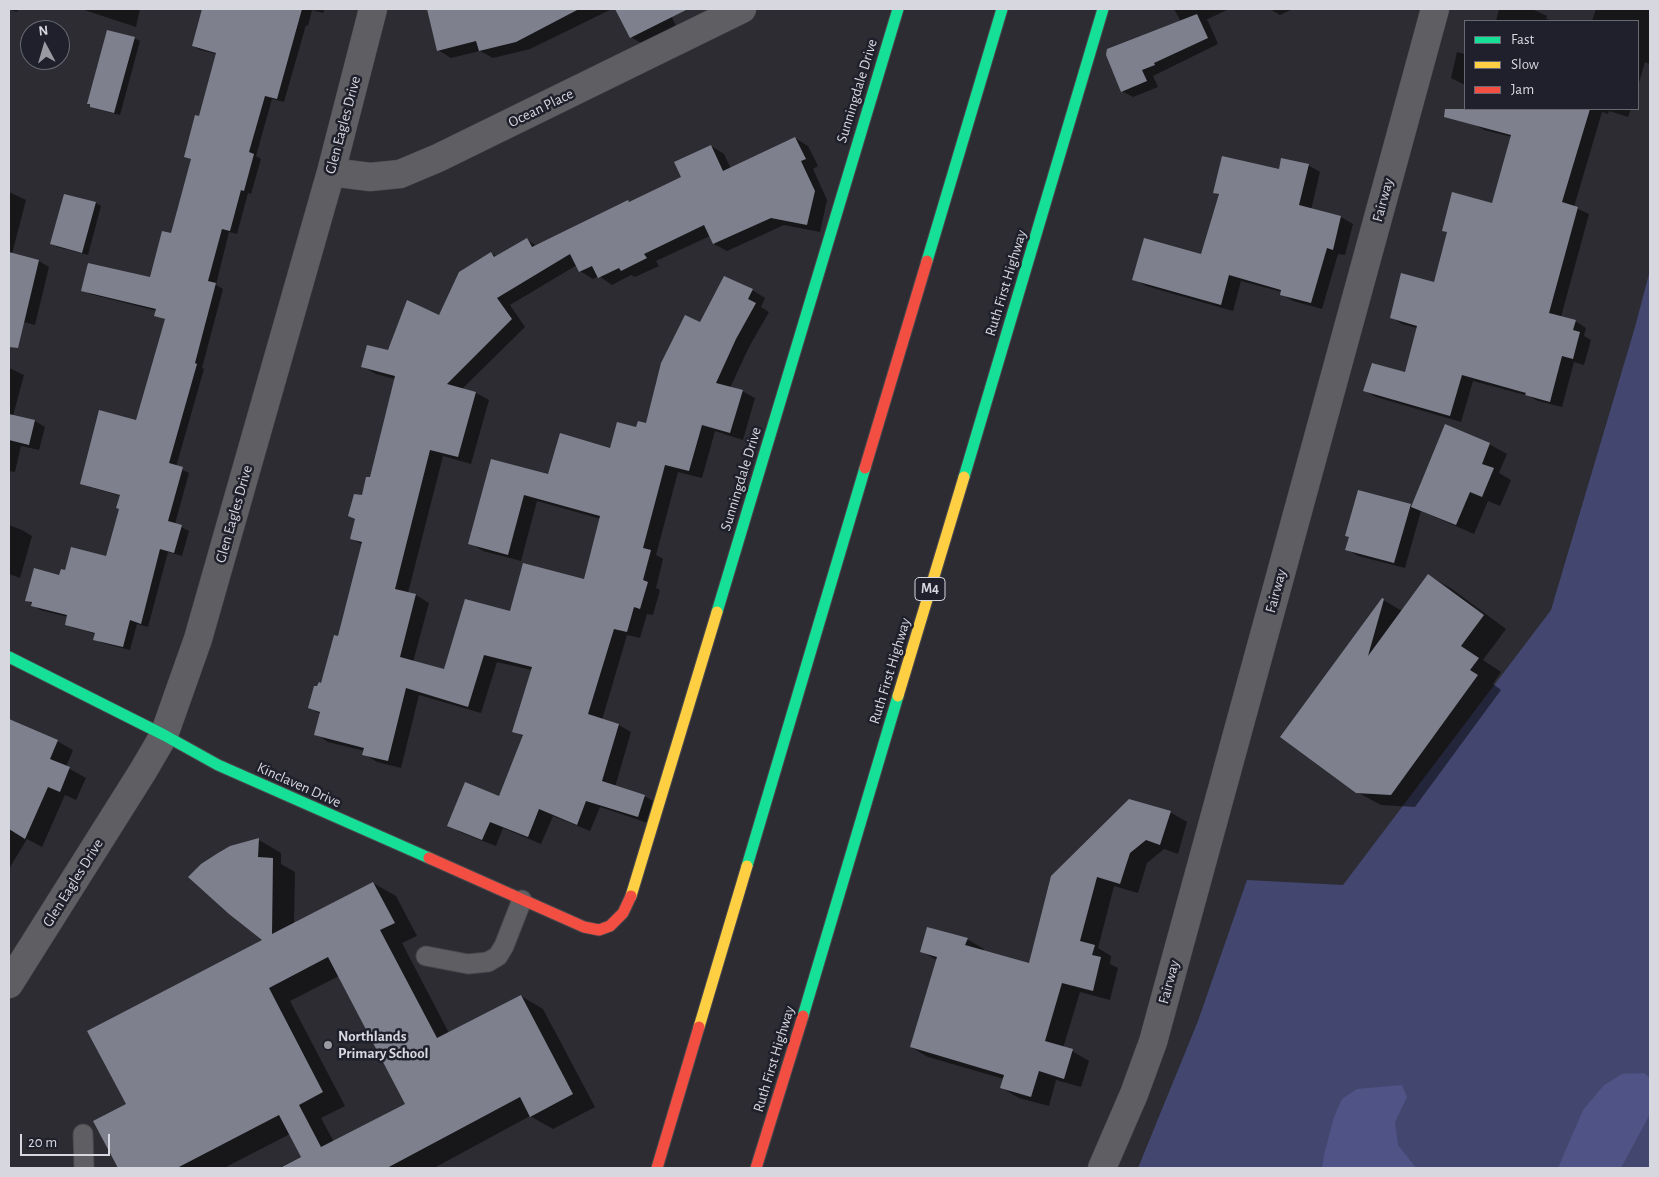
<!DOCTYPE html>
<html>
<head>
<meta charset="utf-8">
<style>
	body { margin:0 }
	#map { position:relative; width:1659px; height:1177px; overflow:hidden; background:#2c2c32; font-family:"Alegreya Sans",sans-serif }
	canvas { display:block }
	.frame { position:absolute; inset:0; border:10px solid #d6d7df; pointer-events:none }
	.legend { position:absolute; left:1464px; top:20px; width:175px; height:90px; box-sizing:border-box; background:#1f202b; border:1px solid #686973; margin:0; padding:6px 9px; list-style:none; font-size:15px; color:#d6d7df }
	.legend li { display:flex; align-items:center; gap:10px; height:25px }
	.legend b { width:25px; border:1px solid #686973 }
	.north { position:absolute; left:20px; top:20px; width:50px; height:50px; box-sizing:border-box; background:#1f202b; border:1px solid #686973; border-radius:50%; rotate:354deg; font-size:14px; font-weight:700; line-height:20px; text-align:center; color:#d6d7df }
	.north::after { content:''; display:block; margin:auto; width:18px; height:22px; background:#9a9ba2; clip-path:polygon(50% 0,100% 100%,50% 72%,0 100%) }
	.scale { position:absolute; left:20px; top:1134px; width:90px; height:22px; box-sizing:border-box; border:2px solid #d6d7df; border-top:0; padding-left:6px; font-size:15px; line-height:18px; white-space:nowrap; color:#d6d7df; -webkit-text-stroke:4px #1f202b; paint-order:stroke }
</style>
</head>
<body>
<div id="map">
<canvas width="1659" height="1177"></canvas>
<div class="frame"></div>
<ul class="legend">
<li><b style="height:6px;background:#16e098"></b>Fast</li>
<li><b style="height:6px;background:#ffcf43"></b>Slow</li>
<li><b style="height:6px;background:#f24e42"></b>Jam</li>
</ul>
<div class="north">N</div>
<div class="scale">20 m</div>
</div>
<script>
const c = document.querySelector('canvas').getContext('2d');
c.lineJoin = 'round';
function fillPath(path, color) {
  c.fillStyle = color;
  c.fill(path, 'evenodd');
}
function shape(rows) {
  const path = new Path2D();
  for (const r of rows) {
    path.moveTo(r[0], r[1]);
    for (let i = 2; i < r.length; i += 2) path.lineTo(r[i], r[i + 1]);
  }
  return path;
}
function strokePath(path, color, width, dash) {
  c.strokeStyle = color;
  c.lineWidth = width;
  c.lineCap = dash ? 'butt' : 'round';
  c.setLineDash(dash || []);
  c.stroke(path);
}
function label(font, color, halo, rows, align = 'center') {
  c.font = font + ' "Alegreya Sans",sans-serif';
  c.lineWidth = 5;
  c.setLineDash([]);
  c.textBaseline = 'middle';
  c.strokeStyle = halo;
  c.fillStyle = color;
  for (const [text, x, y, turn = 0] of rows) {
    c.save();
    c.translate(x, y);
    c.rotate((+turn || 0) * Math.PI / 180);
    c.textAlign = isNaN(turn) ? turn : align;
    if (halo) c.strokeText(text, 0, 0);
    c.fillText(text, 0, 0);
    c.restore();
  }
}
fillPath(shape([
	[1650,270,1650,1168,1138,1168,1198,1021,1247,880,1343,885,1551,610,1635,327]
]), '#43476f');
fillPath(shape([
	[1644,1073,1650,1078,1650,1114,1621,1168,1558,1168,1583,1110,1604,1085,1622,1074],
	[1402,1085,1407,1097,1395,1122,1398,1145,1416,1168,1322,1168,1324,1155,1334,1117,1342,1099,1357,1089]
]), '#4f5385');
fillPath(shape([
	[9,9,18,9,17,12],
	[81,9,140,9,136,27],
	[237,9,325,9,323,13,312,10,308,26,306,25,284,102,272,99,256,156,261,159,251,194,248,193,237,234,229,232,216,285,223,289,202,368,204,369,176,467,189,473,175,524,189,531,182,556,168,552,148,627,137,624,130,650,102,643,95,639,96,634,74,628,66,624,68,617,40,610,27,600,66,572,107,558,120,510,121,496,89,487,81,483,137,422,166,320,156,315,157,311,90,294,83,290,151,279,172,234,192,160,185,156,200,117,217,54,200,50,193,46,231,32],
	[428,9,612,9,530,49,493,58,480,51,451,58,438,50],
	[616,9,668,9,677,28,644,45,631,37],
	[1174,9,1229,9,1206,20,1208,21,1218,44,1153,76,1158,87,1133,97,1122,91,1181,22],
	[1270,9,1293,9,1280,15],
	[1499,9,1532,9,1547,16,1546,19,1556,21,1496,21],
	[1596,9,1650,9,1650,64,1645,62,1638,86,1638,21,1592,21],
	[134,38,140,41,120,115,96,109,91,106],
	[1457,52,1465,54,1465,85,1451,78],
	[1476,109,1631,109,1628,117,1609,111,1608,114,1602,112,1574,207,1589,214,1561,317,1575,321,1586,328,1584,336,1591,340,1584,365,1574,362,1562,407,1538,401,1529,396,1473,381,1461,422,1376,397,1365,391,1406,374,1417,328,1402,324,1391,317,1434,283,1448,233,1443,230,1493,204,1512,137,1484,130,1472,123],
	[795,138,808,146,818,166,813,169,827,200,820,232,784,225,727,251,714,244,710,236,656,261,659,266,635,277,631,275,612,285,599,276,593,279,580,271,577,265,510,305,525,327,462,389,476,393,489,400,471,464,443,456,408,593,416,595,429,603,413,662,445,671,511,612,585,581,601,519,537,501,521,561,483,551,470,543,492,461,549,476,611,449,637,429,647,425,700,323,752,290,765,298,761,307,769,312,749,347,730,388,742,391,755,398,743,440,715,431,702,478,678,472,656,555,663,559,656,588,660,590,653,615,647,614,640,638,627,635,602,720,619,725,631,732,615,787,644,796,657,803,651,824,600,807,590,831,553,816,541,844,503,828,496,846,462,833,449,826,499,797,524,737,514,731,532,670,497,662,481,713,419,695,401,768,377,762,364,754,365,751,328,742,316,734,321,714,310,708,322,684,339,637,363,545,352,539,356,520,349,516,363,497,371,479,395,379,376,374,363,367,389,352,439,317,491,253,497,257,527,240,537,246,631,203,682,177,711,146,724,154,731,169],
	[1308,165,1320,172,1311,210,1341,217,1353,224,1345,255,1338,254,1322,309,1293,301,1281,294,1282,292,1241,281,1233,311,1146,286,1134,279,1202,256,1220,196,1214,192,1280,171],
	[9,192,26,200,12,254,39,261,49,267,35,325,9,318],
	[65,196,96,203,101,206,88,255,57,247,52,244],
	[9,368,24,375,13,416,35,421,45,427,39,450,21,446,15,472,9,471],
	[1489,444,1507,454,1499,473,1511,480,1500,506,1488,501,1474,534,1421,511,1405,568,1358,556,1347,549,1410,505,1413,507],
	[9,525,22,530,32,536,20,578,9,574],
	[1429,576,1452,589,1506,629,1483,660,1501,672,1493,684,1501,690,1415,807,1381,805,1357,792,1282,737,1382,599,1402,611],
	[9,720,57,741,73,750,66,767,86,778,76,800,65,795,42,847,27,839,9,869],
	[1170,812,1187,822,1178,854,1164,849,1147,863,1138,893,1114,886,1098,948,1111,956,1110,964,1118,968,1110,1000,1080,992,1063,1048,1072,1051,1089,1061,1081,1087,1056,1080,1049,1106,1019,1098,1002,1088,1004,1079,928,1057,911,1047,937,960,922,952,967,939,984,949,983,951,1029,964,1052,877],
	[259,840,281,853,281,864,295,872,294,924,373,883,396,896,417,936,402,943,449,1033,521,996,543,1009,595,1107,553,1129,530,1116,434,1168,279,1168,302,1156,290,1134,224,1168,119,1168,95,1121,127,1104,264,940,230,913],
	[339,976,406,1105,334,1142,321,1118,345,1106,290,1001]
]), '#0007');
fillPath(shape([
	[202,9,302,9,277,99,265,96,249,152,254,154,244,191,241,190,230,231,222,229,208,281,216,283,195,363,197,364,169,463,183,467,168,521,182,525,174,553,160,549,141,624,130,620,123,647,93,640,95,633,65,625,67,615,31,606,32,602,25,601,34,568,59,575,61,569,65,570,71,547,106,556,119,509,116,508,120,495,80,484,99,410,136,420,165,319,154,316,156,309,81,291,88,263,150,277,162,231,171,233,191,159,184,157,195,115,199,116,216,53,192,46],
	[427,9,579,9,516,42,479,51,476,41,437,51],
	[615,9,688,9,630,38],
	[1197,14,1208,38,1154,63,1155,65,1142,70,1147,81,1121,92,1106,55,1107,49],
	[107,30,135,37,114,113,90,107,90,104,87,104],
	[1445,109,1590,109,1562,202,1578,207,1549,313,1576,320,1573,330,1580,332,1573,359,1562,356,1550,402,1525,395,1526,393,1462,375,1450,416,1363,391,1372,363,1405,372,1417,326,1390,318,1401,273,1434,282,1447,232,1442,231,1452,192,1492,203,1511,135,1444,117],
	[795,137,806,159,801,161,815,191,807,225,771,218,713,244,704,225,644,254,647,258,621,271,619,268,598,278,592,266,579,272,570,254,497,298,512,319,447,384,476,392,458,457,430,450,395,589,416,594,400,657,444,669,465,599,510,611,523,563,584,579,600,516,524,495,508,555,468,544,491,459,548,474,560,433,610,448,617,422,636,427,638,421,646,423,661,363,685,315,700,322,724,276,753,289,748,299,756,303,736,339,716,383,743,390,730,433,702,425,689,471,665,465,643,548,651,550,643,580,648,582,640,609,634,607,627,632,614,629,588,714,619,724,602,781,645,795,638,817,586,801,577,825,539,809,528,837,490,822,482,840,447,826,465,782,499,796,523,735,512,732,532,667,484,655,468,707,406,688,388,761,362,755,364,748,314,735,320,712,308,708,314,686,317,686,319,682,321,683,334,635,338,636,362,542,350,539,355,519,348,516,354,494,362,495,366,477,370,477,395,376,361,367,367,345,388,350,407,300,439,315,459,272,491,252,494,257,527,238,532,247,628,200,629,202,681,177,674,162,711,145,723,171],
	[1222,156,1279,169,1281,158,1309,164,1299,205,1341,216,1333,250,1327,248,1311,303,1280,295,1281,290,1229,275,1221,305,1132,280,1144,238,1201,254,1219,194,1213,193],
	[64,194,96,202,82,253,50,244],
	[9,252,39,260,18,348,9,347],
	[9,414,35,420,29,445,9,440],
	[1445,424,1490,443,1482,464,1494,468,1482,497,1470,492,1456,525,1411,507],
	[1358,490,1411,504,1394,563,1345,550,1349,537,1345,536],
	[1428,574,1484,615,1461,646,1479,658,1470,670,1478,675,1391,795,1356,793,1280,737,1382,598,1384,599,1368,656],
	[9,719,58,740,50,759,70,767,60,792,48,787,25,839,9,829],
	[1129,799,1171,811,1160,845,1146,840,1130,853,1120,884,1097,877,1080,941,1095,945,1092,955,1101,957,1093,991,1062,983,1045,1041,1073,1049,1064,1079,1039,1071,1031,1097,1000,1088,1004,1075,910,1047,937,957,920,952,927,927,968,938,965,945,1029,963,1051,876],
	[259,838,258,857,273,858,272,934,373,882,395,923,380,930,437,1038,521,995,573,1094,530,1117,520,1097,387,1168,280,1168,301,1157,279,1115,177,1168,118,1168,93,1121,126,1104,87,1031,262,940,229,914,188,877,201,864,218,853,230,846],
	[328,957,405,1104,321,1147,299,1105,323,1092,269,988]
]), '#7e808e');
const lane = shape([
	[426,956,468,964,488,962,498,956,504,946,522,900],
	[83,1134,84,1168]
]);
const street = shape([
	[331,172,370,177,400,174,438,158,742,9],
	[9,984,143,771,164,735,198,639,331,172,373,9],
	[1102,1168,1134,1094,1153,1042,1435,9]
]);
const fast = shape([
	[927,261,1002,9],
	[964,477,1103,9],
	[717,612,898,9],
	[9,657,164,735,218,765,429,858],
	[747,866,865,468],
	[803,1016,898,696]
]);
const slow = shape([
	[898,696,964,477],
	[631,896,717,612],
	[699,1027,747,866]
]);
const jam = shape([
	[865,468,927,261],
	[429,858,584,927,599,930,610,926,623,913,631,896],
	[657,1168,699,1027],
	[756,1168,803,1016]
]);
strokePath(lane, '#48484d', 21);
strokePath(street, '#48484d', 29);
strokePath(fast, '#48484d', 13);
strokePath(slow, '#48484d', 13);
strokePath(jam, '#48484d', 13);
strokePath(lane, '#5f5f63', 19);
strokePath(street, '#5f5f63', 28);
strokePath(fast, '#16e098', 11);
strokePath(slow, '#ffcf43', 11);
strokePath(jam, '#f24e42', 11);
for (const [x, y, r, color] of [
	[328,1045,5,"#9a9ba2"]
]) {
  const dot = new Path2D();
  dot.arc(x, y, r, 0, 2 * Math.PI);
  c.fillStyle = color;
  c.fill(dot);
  strokePath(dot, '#1f202b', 2);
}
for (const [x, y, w] of [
	[930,589,30]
]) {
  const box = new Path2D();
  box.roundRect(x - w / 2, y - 11.5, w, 23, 4);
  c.fillStyle = '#1f202b';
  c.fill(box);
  strokePath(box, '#d6d7df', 1);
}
label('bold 14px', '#d6d7df', null, [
	["M4",930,589]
]);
label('15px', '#d6d7df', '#1f202b', [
	["Sunningdale Drive",857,91,-73],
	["Ocean Place",541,108,-26],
	["Glen Eagles Drive",343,125,-75],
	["Fairway",1383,200,-75],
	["Ruth First Highway",1006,283,-73],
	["Sunningdale Drive",741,479,-73],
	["Glen Eagles Drive",234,514,-74],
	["Fairway",1276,591,-75],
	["Ruth First Highway",890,671,-73],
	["Kinclaven Drive",299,785,24],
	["Glen Eagles Drive",73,883,-58],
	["Fairway",1169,982,-75],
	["Ruth First Highway",774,1059,-73]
]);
label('bold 15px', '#d6d7df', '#1f202b', [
	["Northlands",338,1036],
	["Primary School",338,1053]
], 'left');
</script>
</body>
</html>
